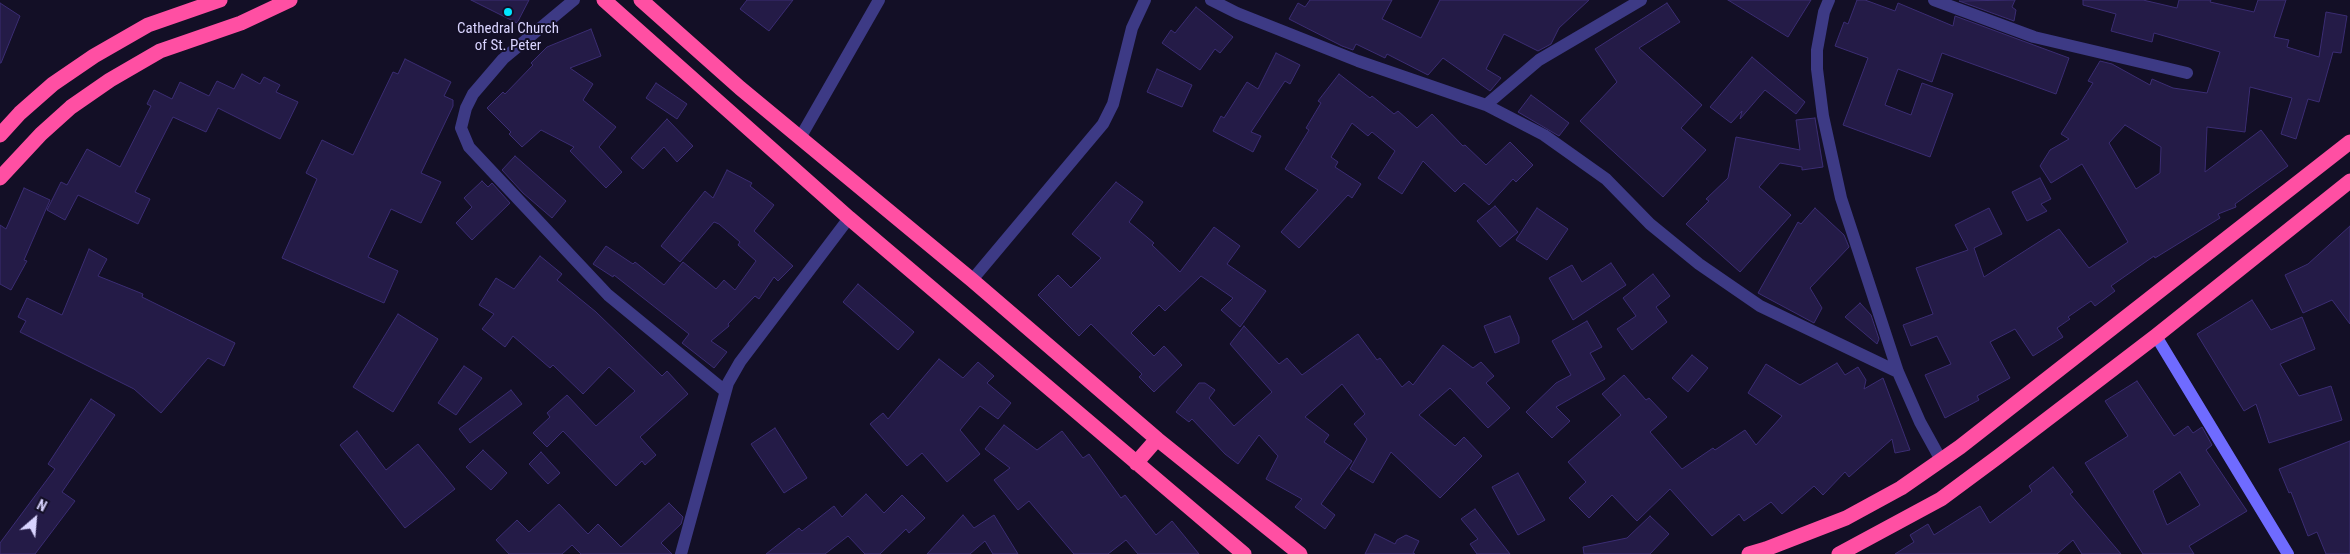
<!DOCTYPE html>
<html>
<head>
<meta charset="utf-8">
<style>
	body { margin:0 }
	#map { position:relative; width:2350px; height:554px; overflow:hidden; background:#130f26; font-family:"Roboto Condensed",sans-serif }
	canvas { display:block }
	.north { position:absolute; left:10px; top:494px; width:50px; height:50px; -webkit-text-stroke:4px #130f26; paint-order:stroke; rotate:27deg; font-size:14px; font-weight:700; line-height:20px; text-align:center; color:#d9d4ff }
	.north::after { content:''; display:block; margin:auto; width:18px; height:22px; background:#d9d4ff; clip-path:polygon(50% 0,100% 100%,50% 72%,0 100%) }
</style>
</head>
<body>
<div id="map">
<canvas width="2350" height="554"></canvas>
<div class="north">N</div>
</div>
<script>
const c = document.querySelector('canvas').getContext('2d');
c.lineJoin = 'round';
function fillPath(path, color) {
  c.fillStyle = color;
  c.fill(path, 'evenodd');
}
function shape(rows) {
  const path = new Path2D();
  for (const r of rows) {
    path.moveTo(r[0], r[1]);
    for (let i = 2; i < r.length; i += 2) path.lineTo(r[i], r[i + 1]);
  }
  return path;
}
function strokePath(path, color, width, dash) {
  c.strokeStyle = color;
  c.lineWidth = width;
  c.lineCap = dash ? 'butt' : 'round';
  c.setLineDash(dash || []);
  c.stroke(path);
}
function label(font, color, halo, rows, align = 'center') {
  c.font = font + ' "Roboto Condensed",sans-serif';
  c.lineWidth = 4;
  c.setLineDash([]);
  c.textBaseline = 'middle';
  c.strokeStyle = halo;
  c.fillStyle = color;
  for (const [text, x, y, turn = 0] of rows) {
    c.save();
    c.translate(x, y);
    c.rotate((+turn || 0) * Math.PI / 180);
    c.textAlign = isNaN(turn) ? turn : align;
    if (halo) c.strokeText(text, 0, 0);
    c.fillText(text, 0, 0);
    c.restore();
  }
}
const building = shape([
	[471,0,529,0,517,23,471,0],
	[747,0,793,0,769,31,740,9,747,0],
	[1310,0,1392,0,1382,19,1421,38,1440,0,1589,0,1559,28,1551,44,1538,51,1504,34,1486,69,1501,78,1490,91,1443,58,1428,75,1387,54,1385,58,1356,44,1353,50,1342,46,1289,19,1298,3,1305,7,1310,0],
	[1728,0,1811,0,1788,37,1728,0],
	[1857,0,1865,0,1895,11,1898,3,1953,26,1955,16,2069,58,2056,94,1942,53,1932,82,1898,69,1885,105,1911,115,1922,83,1953,94,1930,157,1843,125,1868,58,1835,46,1844,22,1848,24,1857,0],
	[2015,0,2012,7,2016,10,2014,21,1959,1,2015,0],
	[2083,0,2143,0,2177,8,2179,0,2211,0,2210,2,2254,12,2258,0,2286,0,2274,37,2289,40,2287,47,2319,57,2326,12,2347,16,2341,53,2333,52,2319,102,2308,99,2296,139,2281,134,2292,98,2250,87,2245,132,2207,127,2205,172,2261,130,2288,166,2235,204,2236,207,2218,214,2220,218,2155,258,2154,256,2111,286,2115,291,2095,306,2091,301,2068,317,2070,319,2057,328,2063,337,2033,356,2015,329,1990,342,2010,378,1977,396,1979,400,1945,418,1925,375,1951,364,1937,336,1911,346,1903,325,1933,314,1916,268,1968,250,1955,225,1989,208,2002,234,1974,248,1984,277,2059,229,2089,268,2128,242,2082,164,2051,183,2040,166,2050,150,2069,139,2061,134,2093,83,2088,81,2100,61,2112,64,2150,85,2152,79,2173,88,2207,93,2220,52,2154,33,2152,42,2111,31,2116,14,2083,5,2083,0],
	[2125,125,2161,147,2160,173,2136,189,2109,143,2125,125],
	[0,3,20,16,1,63,0,63,0,3],
	[1667,3,1680,22,1639,48,1702,105,1681,128,1706,150,1663,197,1580,121,1617,82,1595,49,1667,3],
	[1196,7,1233,37,1220,53,1215,49,1200,70,1162,43,1171,30,1175,33,1196,7],
	[591,29,601,56,570,68,593,84,583,100,616,127,599,147,622,172,606,188,570,151,574,147,541,130,522,147,509,134,511,132,487,108,503,92,505,94,533,65,531,63,547,47,591,29],
	[1276,53,1300,65,1290,84,1285,81,1251,132,1261,136,1253,152,1213,131,1221,116,1224,118,1247,82,1258,89,1276,53],
	[1752,57,1805,102,1796,114,1765,90,1740,119,1742,111,1731,123,1710,107,1752,57],
	[405,59,451,82,444,96,453,100,453,106,421,173,441,182,421,223,391,209,368,257,398,271,384,303,282,258,317,179,306,173,322,140,353,155,393,72,398,74,405,59],
	[1157,69,1192,85,1182,107,1147,92,1157,69],
	[242,74,260,84,264,77,280,85,276,92,298,102,280,139,218,108,206,132,173,117,135,192,150,199,138,224,78,195,65,220,47,210,61,182,67,185,87,149,120,167,151,106,147,104,154,90,172,99,180,82,209,96,217,81,234,89,242,74],
	[1339,74,1370,98,1372,96,1394,114,1398,111,1417,128,1432,114,1463,146,1465,145,1486,165,1510,142,1533,165,1516,182,1513,179,1489,205,1464,183,1455,192,1423,161,1402,194,1378,178,1395,151,1372,132,1368,136,1352,123,1331,157,1338,162,1335,167,1361,184,1352,198,1348,195,1299,248,1281,232,1318,190,1285,169,1309,130,1306,128,1321,103,1318,101,1339,74],
	[656,83,687,104,677,119,646,98,656,83],
	[1531,95,1569,123,1559,136,1518,112,1531,95],
	[1815,118,1823,167,1802,170,1802,167,1780,163,1759,187,1791,215,1740,272,1686,224,1709,201,1706,199,1728,178,1736,137,1800,150,1796,120,1815,118],
	[667,119,693,146,677,162,664,147,643,169,631,158,667,119],
	[515,156,566,201,552,218,523,193,502,170,515,156],
	[727,170,752,183,750,186,774,205,754,231,793,266,778,281,774,277,759,299,755,296,728,324,729,326,711,341,727,352,714,368,682,343,689,334,614,275,613,277,593,264,606,246,633,264,635,262,664,285,683,262,716,289,724,280,735,290,756,261,738,245,740,242,719,224,714,222,680,262,661,246,705,191,713,198,727,170],
	[2040,178,2051,199,2041,204,2047,211,2027,221,2012,192,2040,178],
	[482,181,488,187,492,183,510,203,472,240,456,223,472,207,464,198,482,181],
	[1116,182,1143,202,1129,222,1154,243,1152,245,1180,272,1214,227,1240,246,1227,264,1266,291,1240,327,1221,310,1233,298,1201,276,1165,311,1159,305,1131,333,1154,356,1164,346,1182,365,1154,392,1139,377,1142,374,1091,324,1079,336,1038,295,1058,275,1071,288,1101,258,1072,234,1116,182],
	[24,188,50,200,24,260,27,261,11,290,0,284,0,225,6,229,24,188],
	[1495,206,1518,232,1500,247,1477,221,1495,206],
	[1537,208,1568,229,1547,260,1516,240,1537,208],
	[1815,208,1844,235,1849,247,1810,288,1822,308,1814,323,1758,293,1798,222,1801,224,1815,208],
	[2350,226,2350,324,2332,300,2303,313,2285,275,2308,264,2350,226],
	[89,249,107,259,98,276,143,294,142,297,235,343,224,366,208,358,161,413,134,389,20,332,26,321,18,317,27,298,62,315,89,249],
	[540,256,562,274,557,280,596,312,662,376,667,371,688,394,640,437,656,455,645,465,642,461,616,486,563,431,547,447,533,433,550,417,547,413,567,395,596,426,635,391,609,367,583,394,553,365,550,368,513,336,505,347,482,329,494,314,479,305,496,278,514,289,540,256],
	[1611,263,1626,285,1573,320,1549,278,1572,265,1582,282,1611,263],
	[1653,274,1670,296,1656,307,1667,322,1632,350,1617,329,1636,316,1623,298,1653,274],
	[858,284,914,332,898,350,843,302,858,284],
	[2252,300,2271,330,2302,317,2315,349,2280,364,2299,396,2331,386,2342,420,2269,443,2256,404,2244,411,2197,334,2252,300],
	[1860,303,1871,315,1879,339,1877,344,1845,317,1860,303],
	[398,314,438,339,393,412,353,387,398,314],
	[1510,316,1519,337,1519,343,1495,353,1484,326,1510,316],
	[1587,321,1602,347,1590,353,1605,379,1556,407,1570,421,1552,438,1526,412,1556,383,1571,375,1552,341,1587,321],
	[1244,326,1279,364,1287,358,1302,375,1358,334,1377,360,1380,358,1402,387,1409,381,1413,385,1443,345,1473,368,1481,362,1494,376,1486,383,1510,408,1488,428,1450,388,1419,415,1455,446,1464,437,1482,456,1440,498,1391,452,1373,483,1350,469,1367,439,1354,424,1365,414,1342,384,1305,417,1329,435,1324,442,1352,461,1321,504,1335,515,1325,529,1295,507,1302,499,1266,479,1278,456,1259,435,1238,464,1225,454,1192,419,1189,422,1176,412,1199,383,1205,383,1215,390,1209,398,1234,426,1272,392,1230,344,1244,326],
	[1692,355,1708,368,1688,392,1672,378,1692,355],
	[939,359,963,378,978,362,994,376,987,383,1011,403,998,419,980,406,960,430,980,454,947,482,922,453,907,466,870,424,883,413,888,419,939,359],
	[1837,363,1845,375,1858,367,1866,380,1864,389,1883,378,1910,450,1895,453,1892,439,1849,477,1845,472,1823,495,1814,486,1782,514,1771,502,1744,521,1739,514,1712,536,1670,489,1637,521,1612,495,1589,518,1569,498,1586,482,1568,462,1621,415,1602,394,1624,375,1646,400,1649,398,1667,417,1650,432,1682,469,1713,448,1715,450,1745,430,1756,445,1782,416,1748,393,1766,364,1800,385,1837,363],
	[464,366,482,378,456,415,438,403,464,366],
	[2137,381,2174,436,2188,426,2193,433,2202,427,2212,445,2206,450,2247,511,2189,546,2194,554,2143,554,2085,463,2128,436,2105,401,2137,381],
	[2180,472,2200,505,2167,525,2153,491,2180,472],
	[511,390,522,404,470,443,459,429,511,390],
	[91,399,115,415,62,492,75,501,35,554,0,554,0,543,55,469,48,464,91,399],
	[1004,425,1037,450,1062,431,1083,458,1089,454,1121,498,1125,495,1156,535,1172,521,1199,554,1138,554,1126,540,1108,554,1074,554,1029,501,1018,510,994,480,1010,468,985,449,1004,425],
	[775,428,807,478,784,493,751,444,775,428],
	[357,431,386,470,418,444,455,489,405,528,340,445,357,431],
	[2350,441,2350,554,2326,554,2317,532,2308,536,2291,492,2289,493,2279,469,2350,441],
	[483,450,507,473,491,490,466,467,483,450],
	[541,452,560,473,548,484,529,464,541,452],
	[2053,467,2073,492,2070,494,2121,554,2082,554,2073,540,2057,554,1895,554,1914,542,1910,535,1928,524,1934,535,1980,506,1990,523,2032,491,2029,486,2053,467],
	[1518,473,1545,520,1518,535,1492,487,1518,473],
	[866,494,884,513,902,495,925,518,909,533,906,529,880,554,865,554,848,536,825,554,766,554,799,528,802,531,834,506,842,517,866,494],
	[669,503,683,517,681,524,661,543,672,554,581,554,572,545,562,554,509,554,496,540,517,520,529,532,559,504,588,534,598,524,621,547,669,503],
	[1475,509,1510,554,1477,554,1470,544,1478,539,1461,519,1475,509],
	[963,515,974,528,994,515,1018,554,993,554,985,541,970,554,927,554,963,515],
	[1650,516,1669,534,1650,554,1584,554,1583,547,1627,538,1650,516],
	[1375,534,1395,544,1397,540,1406,535,1419,541,1413,553,1415,554,1365,554,1375,534]
]);
fillPath(building, '#241b47');
strokePath(building, '#3b2d73', 1);
strokePath(shape([
	[574,0,503,59,473,94,466,108,461,128,469,147,608,295,725,391],
	[1211,0,1237,13,1358,61,1486,105,1544,135,1606,179,1650,224,1699,264,1760,306,1898,372],
	[1829,0,1824,12,1817,50,1817,69,1823,116,1841,198,1898,372,1920,422,1941,460],
	[1934,0,2034,37,2187,73],
	[1486,105,1539,60,1641,0],
	[800,138,879,0],
	[972,280,1103,124,1113,104,1132,28,1145,0],
	[681,554,728,383,740,362,849,218]
]), '#3d3a85', 12);
strokePath(shape([
	[2156,336,2288,554]
]), '#6f6bff', 12);
strokePath(shape([
	[604,0,849,218,1244,554],
	[641,0,740,88,972,280,1157,439,1300,554],
	[0,135,20,113,53,84,94,56,148,25,220,0],
	[0,178,41,134,71,107,110,80,160,51,241,23,290,0],
	[1136,463,1157,439],
	[1749,554,1766,549,1846,518,1901,488,1960,447,2350,142],
	[1839,554,1941,499,1999,456,2156,336,2350,181]
]), '#ff4fa3', 15);
for (const [x, y, r, color] of [
	[508,12,5,"#00e5ff"]
]) {
  const dot = new Path2D();
  dot.arc(x, y, r, 0, 2 * Math.PI);
  c.fillStyle = color;
  c.fill(dot);
  strokePath(dot, '#130f26', 2);
}
label('15px', '#d9d4ff', '#130f26', [
	["Cathedral Church",508,29],
	["of St. Peter",508,46]
]);
</script>
</body>
</html>
